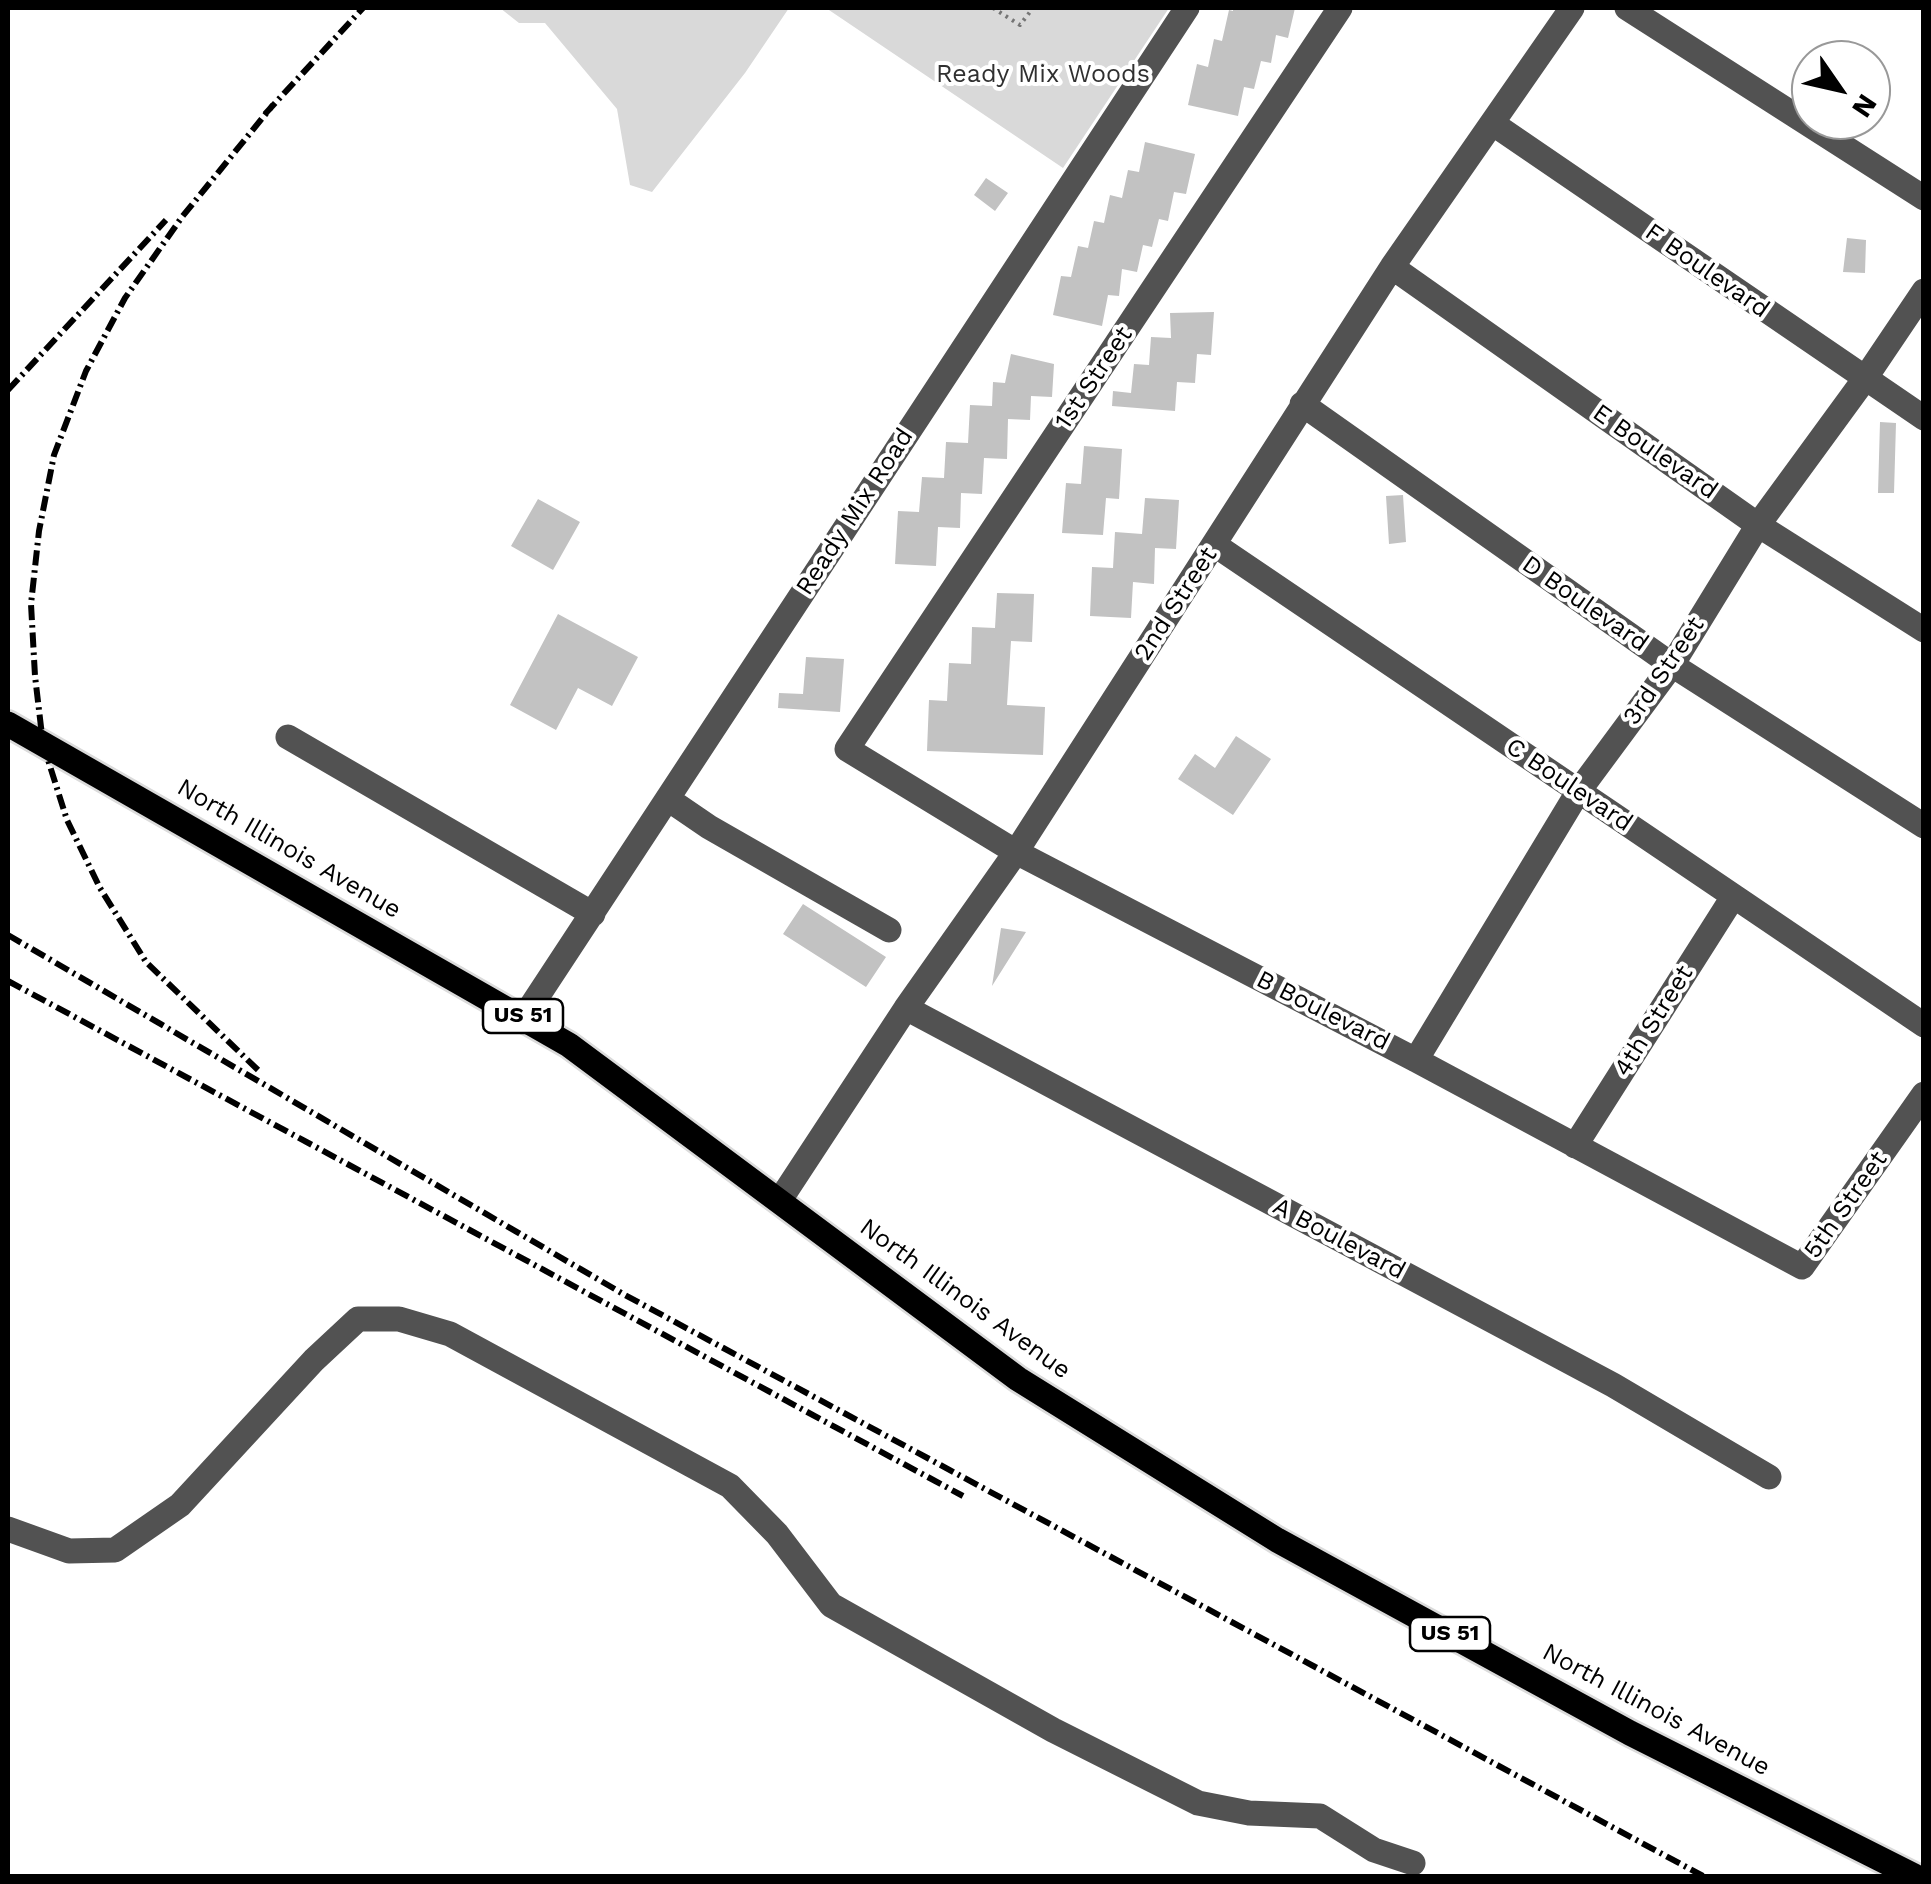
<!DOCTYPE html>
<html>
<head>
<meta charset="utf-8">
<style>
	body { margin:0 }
	#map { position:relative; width:1931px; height:1884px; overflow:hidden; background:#fff; font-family:"Work Sans",sans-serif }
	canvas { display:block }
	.frame { position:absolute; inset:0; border:10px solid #000; pointer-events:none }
	.north { position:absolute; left:1791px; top:40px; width:100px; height:100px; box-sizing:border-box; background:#fff; border:2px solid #999; border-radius:50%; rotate:124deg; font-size:28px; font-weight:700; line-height:40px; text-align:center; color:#000 }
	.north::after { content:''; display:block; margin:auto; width:35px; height:45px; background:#000; clip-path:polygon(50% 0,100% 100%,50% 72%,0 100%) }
</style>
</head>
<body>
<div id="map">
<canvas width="1931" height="1884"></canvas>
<div class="frame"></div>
<div class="north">N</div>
</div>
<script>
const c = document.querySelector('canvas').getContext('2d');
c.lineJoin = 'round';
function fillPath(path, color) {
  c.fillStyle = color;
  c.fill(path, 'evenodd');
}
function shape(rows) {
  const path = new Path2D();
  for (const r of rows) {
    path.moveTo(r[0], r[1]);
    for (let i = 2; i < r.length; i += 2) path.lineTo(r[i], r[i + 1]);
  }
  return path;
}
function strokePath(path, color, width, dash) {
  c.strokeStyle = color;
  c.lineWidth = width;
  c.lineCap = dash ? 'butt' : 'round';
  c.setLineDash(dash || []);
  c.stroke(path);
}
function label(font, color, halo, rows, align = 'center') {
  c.font = font + ' "Work Sans",sans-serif';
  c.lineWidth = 8;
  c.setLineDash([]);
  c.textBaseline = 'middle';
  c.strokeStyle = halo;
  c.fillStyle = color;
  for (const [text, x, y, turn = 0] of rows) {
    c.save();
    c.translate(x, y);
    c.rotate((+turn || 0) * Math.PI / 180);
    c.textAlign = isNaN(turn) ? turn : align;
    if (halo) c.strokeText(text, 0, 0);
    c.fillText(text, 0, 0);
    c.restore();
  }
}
fillPath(shape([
	[500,8,789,8,745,73,652,192,630,185,617,109,545,23,519,23],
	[826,8,1169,8,1063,168]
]), '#d9d9d9');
fillPath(shape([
	[1233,8,1295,8,1288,38,1276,35,1271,63,1261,61,1254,89,1244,87,1238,116,1188,105,1197,64,1208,67,1214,39,1222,41,1229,10,1233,11],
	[1145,142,1195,154,1186,194,1174,192,1168,221,1159,219,1152,247,1143,245,1137,272,1122,269,1119,296,1108,295,1102,326,1053,315,1061,276,1071,277,1078,246,1088,248,1094,221,1104,223,1110,195,1122,198,1128,170,1139,172],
	[986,178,1008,193,995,211,974,195],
	[1847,238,1866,240,1865,273,1843,272],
	[1214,312,1211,355,1197,354,1195,383,1177,382,1175,411,1112,406,1113,391,1131,393,1134,364,1149,365,1151,337,1171,338,1170,313],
	[1011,354,1054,364,1052,397,1031,396,1030,420,1008,419,1007,459,984,458,982,494,961,493,960,528,938,527,936,566,895,564,898,511,919,512,922,477,944,478,946,442,968,443,970,405,992,406,993,382,1005,383],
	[1880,422,1896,423,1894,493,1878,493],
	[1084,446,1122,449,1119,499,1106,498,1103,535,1062,533,1066,483,1081,484],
	[1403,495,1406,542,1389,544,1386,496],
	[1145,498,1179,500,1176,549,1155,548,1154,584,1133,582,1131,618,1090,616,1092,567,1113,568,1115,532,1142,534],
	[538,499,580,522,553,570,511,546],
	[997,593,1034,594,1032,642,1011,641,1007,705,1045,707,1043,755,927,751,929,700,947,701,949,663,971,664,972,627,995,628],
	[558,614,638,657,612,706,578,688,556,730,510,705],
	[806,657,844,659,840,712,778,708,779,693,803,694],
	[1236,736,1271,759,1233,815,1178,779,1195,754,1215,768],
	[803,904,886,957,866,987,783,934],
	[1001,928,1026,932,992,986]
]), '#c2c2c2');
const major = shape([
	[8,724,569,1045,1018,1379,1277,1540,1630,1733,1914,1876]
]);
strokePath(major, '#dbdbdb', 30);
strokePath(shape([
	[993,8,1020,25,1033,8]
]), '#747474', 4, [2.5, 5]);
strokePath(shape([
	[1340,8,847,749,1016,852,1416,1060,1802,1267,1924,1094],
	[1627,8,1924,198],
	[1492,123,1924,418],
	[1392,267,1758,525,1924,630],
	[1302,404,1672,665,1924,826],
	[1215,545,1924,1025],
	[288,737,593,914],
	[668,799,709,827,889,930],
	[906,1008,1613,1385,1769,1477],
	[524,1017,1187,8],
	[1416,1060,1578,792,1672,665,1758,525,1864,380,1924,291],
	[1575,1146,1733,897],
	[780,1200,906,1008,1016,852,1392,267,1572,8],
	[8,1529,69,1551,115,1550,180,1505,314,1360,358,1319,399,1319,450,1334,730,1486,777,1534,831,1605,1053,1730,1198,1803,1249,1813,1320,1816,1374,1850,1413,1863]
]), '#525252', 25);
strokePath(major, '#000', 25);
strokePath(shape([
	[265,114,363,8],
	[8,390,166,220],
	[8,935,625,1295,1703,1876],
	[8,981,963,1496],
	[258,1070,146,962,100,888,67,820,43,744,35,676,31,604,39,531,54,455,86,371,125,298,182,217,273,105]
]), '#000', 6, [15, 5, 2.5, 5]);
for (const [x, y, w] of [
	[523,1016,80],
	[1450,1634,80]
]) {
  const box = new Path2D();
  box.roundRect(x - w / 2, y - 17, w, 34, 8);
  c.fillStyle = '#fff';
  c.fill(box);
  strokePath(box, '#000', 2.5);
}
label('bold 22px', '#000', null, [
	["US 51",523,1016],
	["US 51",1450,1634]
]);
label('25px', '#303030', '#fff', [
	["Ready Mix Woods",1043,75]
]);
label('25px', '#000', '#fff', [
	["F Boulevard",1707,271,35],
	["1st Street",1094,378,-56],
	["E Boulevard",1655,452,35],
	["Ready Mix Road",855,512,-57],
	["2nd Street",1176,604,-57],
	["D Boulevard",1585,604,35],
	["3rd Street",1664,671,-56],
	["C Boulevard",1569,785,34],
	["North Illinois Avenue",289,849,30],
	["B Boulevard",1323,1011,27],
	["4th Street",1654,1021,-58],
	["5th Street",1846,1205,-55],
	["A Boulevard",1339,1239,28],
	["North Illinois Avenue",965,1299,36],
	["North Illinois Avenue",1656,1710,28]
]);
</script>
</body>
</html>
